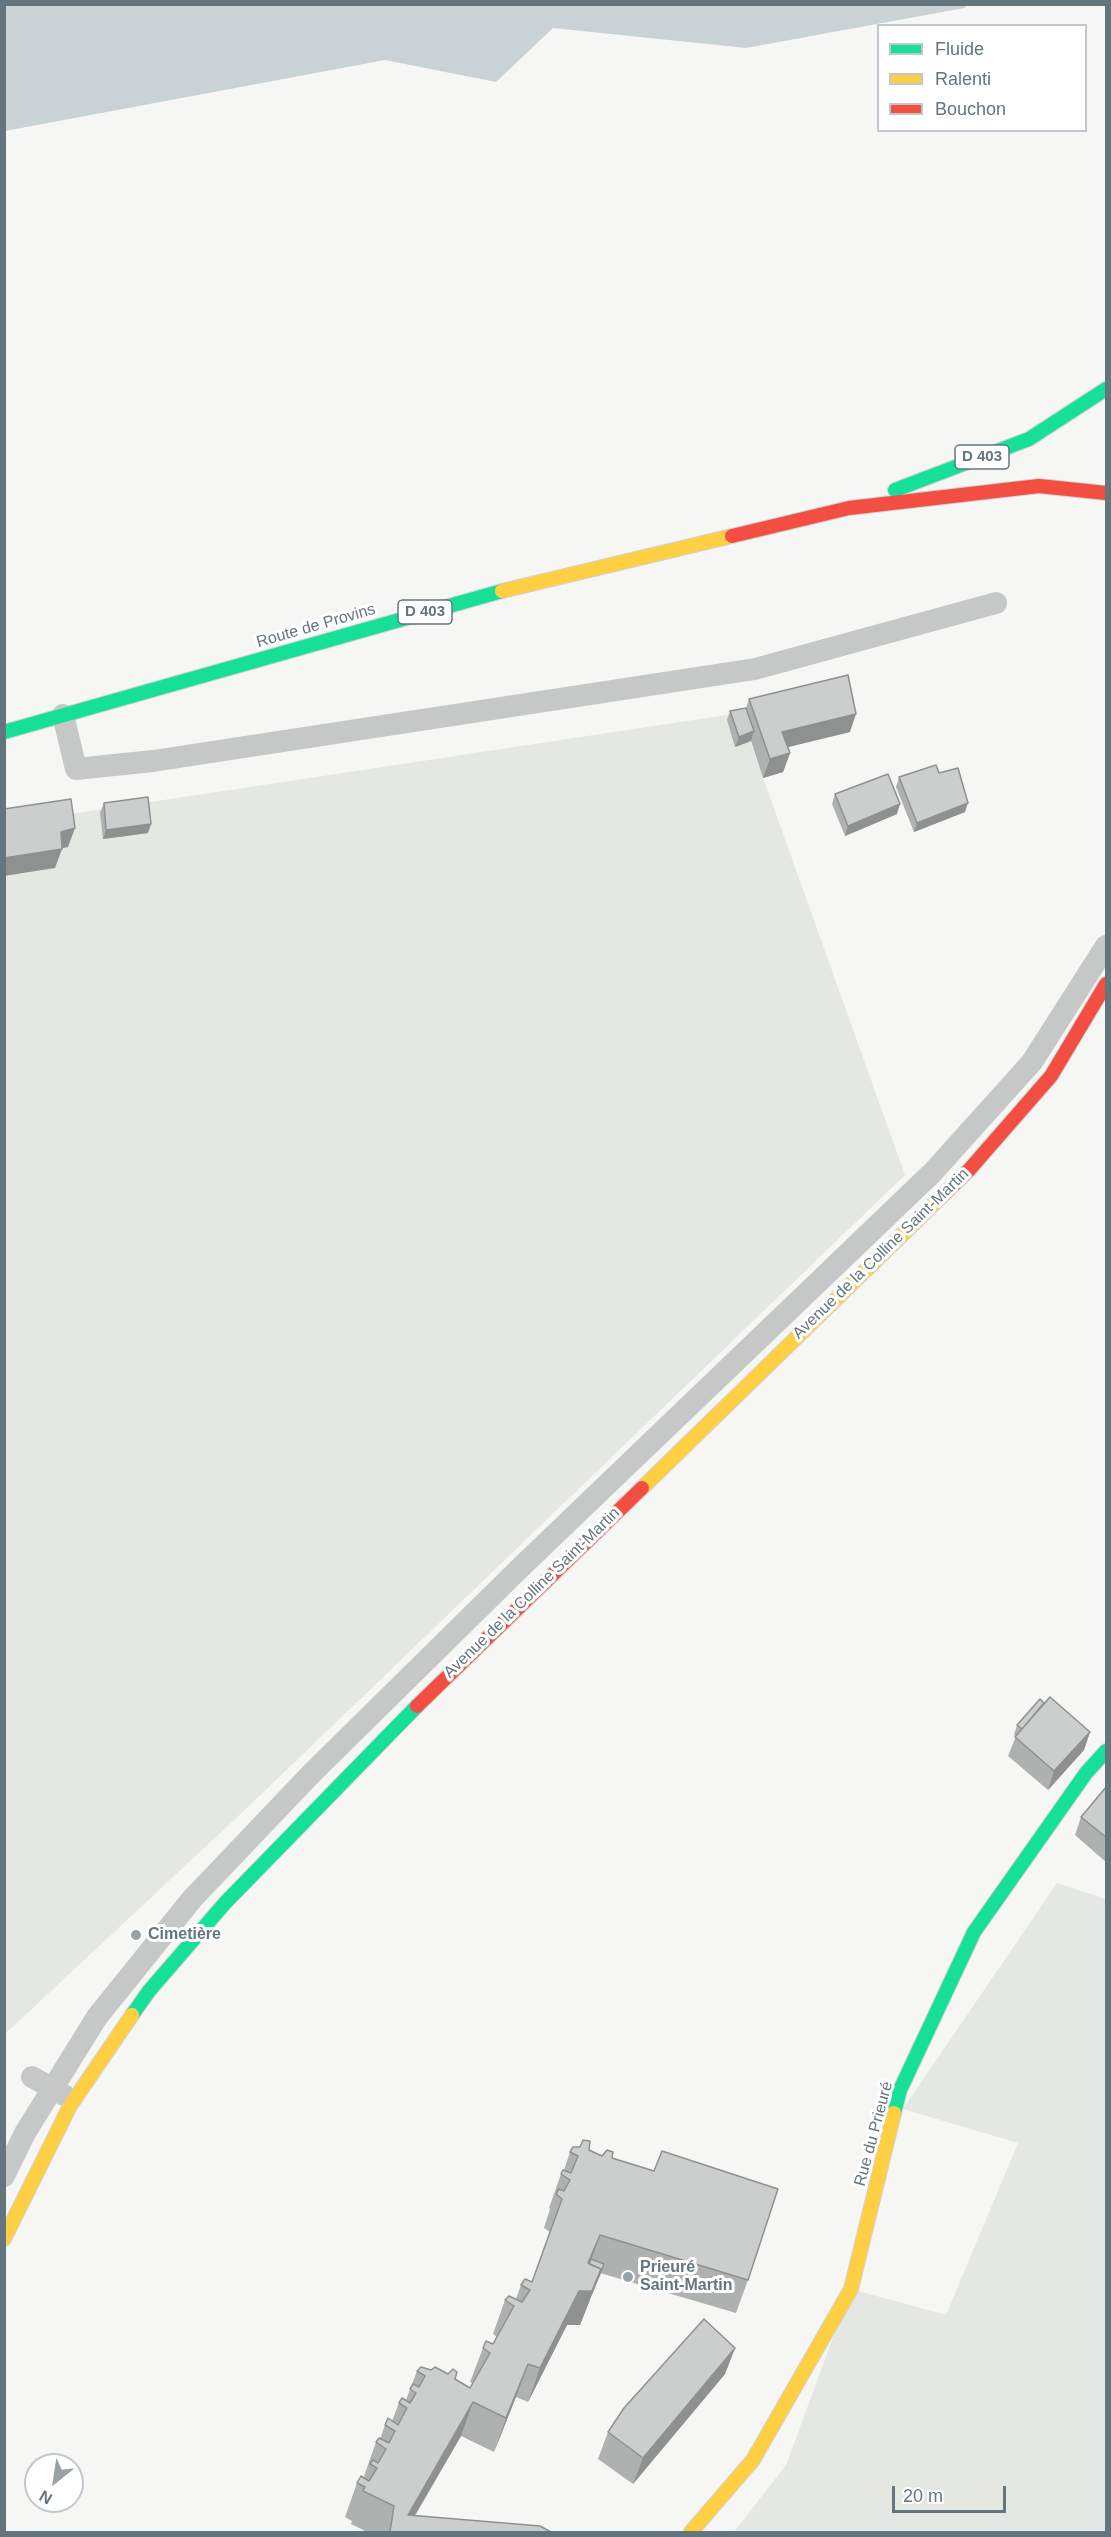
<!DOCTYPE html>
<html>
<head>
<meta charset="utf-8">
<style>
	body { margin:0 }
	#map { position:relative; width:1111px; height:2537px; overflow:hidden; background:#f6f6f5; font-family:Helvetica,sans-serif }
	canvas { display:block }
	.frame { position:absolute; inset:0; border:6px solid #64757d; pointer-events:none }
	.legend { position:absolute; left:877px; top:24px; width:210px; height:108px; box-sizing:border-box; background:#fff; border:2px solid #c1c8cb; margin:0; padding:8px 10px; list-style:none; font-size:18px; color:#64757d }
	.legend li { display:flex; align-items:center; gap:12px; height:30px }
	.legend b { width:30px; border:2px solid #c1c8cb }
	.north { position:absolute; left:24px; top:2453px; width:60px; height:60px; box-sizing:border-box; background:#fff; border:2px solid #c1c8cb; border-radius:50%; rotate:210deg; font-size:16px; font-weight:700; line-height:24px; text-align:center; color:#64757d }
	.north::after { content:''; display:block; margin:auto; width:21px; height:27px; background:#97a2a7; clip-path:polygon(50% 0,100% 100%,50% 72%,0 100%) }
	.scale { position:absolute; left:892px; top:2486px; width:114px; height:27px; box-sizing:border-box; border:3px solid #64757d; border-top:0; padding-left:8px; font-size:18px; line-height:21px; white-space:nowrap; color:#64757d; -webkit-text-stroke:4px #fff; paint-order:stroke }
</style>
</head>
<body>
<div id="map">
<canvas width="1111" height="2537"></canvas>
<div class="frame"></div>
<ul class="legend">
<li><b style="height:8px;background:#16e098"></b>Fluide</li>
<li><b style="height:8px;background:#ffcf43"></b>Ralenti</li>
<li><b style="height:8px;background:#f24e42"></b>Bouchon</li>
</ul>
<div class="north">N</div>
<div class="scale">20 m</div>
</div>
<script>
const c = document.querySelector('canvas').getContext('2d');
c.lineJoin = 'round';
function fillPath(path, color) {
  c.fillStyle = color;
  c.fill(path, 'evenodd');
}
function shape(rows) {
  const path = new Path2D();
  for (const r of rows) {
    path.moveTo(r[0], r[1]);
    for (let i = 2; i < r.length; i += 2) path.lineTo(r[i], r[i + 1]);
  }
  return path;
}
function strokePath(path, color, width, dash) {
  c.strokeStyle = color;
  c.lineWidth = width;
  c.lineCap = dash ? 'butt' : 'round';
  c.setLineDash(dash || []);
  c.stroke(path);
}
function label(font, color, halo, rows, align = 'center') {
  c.font = font + ' Helvetica,sans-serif';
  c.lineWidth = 6;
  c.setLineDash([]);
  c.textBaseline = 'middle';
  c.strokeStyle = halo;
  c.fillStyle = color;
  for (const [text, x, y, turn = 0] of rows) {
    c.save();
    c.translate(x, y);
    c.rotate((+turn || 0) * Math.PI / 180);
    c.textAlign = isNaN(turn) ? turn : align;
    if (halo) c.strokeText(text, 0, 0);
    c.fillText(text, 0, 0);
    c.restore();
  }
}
fillPath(shape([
	[740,713,905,1175,249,1806,5,2034,5,824],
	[1057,1883,1106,1899,1106,2532,734,2532,786,2465,851,2289,946,2315,1018,2143,903,2109]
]), '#e5e7e2');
fillPath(shape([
	[5,4,967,4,967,5,964,8,746,48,553,28,496,82,385,60,5,131]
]), '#c9d2d4');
const fast = shape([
	[895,490,1029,439,1106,389],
	[4,732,502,591],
	[132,2015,149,1991,225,1903,417,1706],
	[894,2113,900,2090,974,1932,1086,1773,1106,1751]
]);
const slow = shape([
	[502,591,732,536],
	[642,1488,945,1193],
	[4,2239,70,2106,132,2015],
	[691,2532,753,2460,851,2289,894,2113]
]);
const jam = shape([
	[732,536,849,508,1039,486,1106,493],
	[945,1193,969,1170,1051,1076,1106,984],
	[417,1706,642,1488]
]);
strokePath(fast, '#d1d3d3', 16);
strokePath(slow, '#d1d3d3', 16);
strokePath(jam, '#d1d3d3', 16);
strokePath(shape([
	[63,715,76,769,153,761,755,669,996,603],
	[32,2077,64,2095],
	[4,2176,25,2133,97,2017,192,1899,311,1774,521,1567,933,1172,1032,1062,1106,946]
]), '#c6c8c8', 22);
strokePath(fast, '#16e098', 14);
strokePath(slow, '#ffcf43', 14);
strokePath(jam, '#f24e42', 14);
fillPath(shape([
	[749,699,850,732,788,747,790,753,783,772,763,778,751,741,735,747,727,720,730,711,746,708],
	[939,773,965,812,914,832,896,787,899,777],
	[835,794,897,814,845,836,832,804],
	[104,803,148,833,103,839,100,813],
	[1044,1703,1090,1732,1084,1750,1048,1790,1008,1756,1016,1736,1014,1735,1017,1725],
	[1107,1786,1107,1863,1075,1835,1081,1817],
	[589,2150,602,2156,612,2158,748,2280,736,2313,600,2273,580,2325,567,2325,528,2402,516,2397,494,2452,461,2436,415,2516,551,2532,367,2532,351,2524,352,2521,345,2517,357,2483,365,2478,365,2477,364,2476,376,2442,380,2439,385,2425,392,2421,399,2403,406,2400,417,2371,455,2379,470,2388,472,2383,470,2382,483,2348,493,2344,497,2337,493,2334,505,2300,516,2299,521,2285,532,2282,550,2232,544,2228,550,2209,549,2208,561,2174,564,2170,570,2152],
	[735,2348,725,2374,633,2484,598,2459,608,2432]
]), '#afb1b1');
fillPath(shape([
	[856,714,850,732,776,750,782,732],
	[754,731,751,741,735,747,739,737],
	[790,753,783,772,763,778,770,759],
	[968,803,965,812,914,832,917,823],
	[900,804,897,814,845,836,848,826],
	[151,824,148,833,103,839,106,830],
	[75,828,68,847,54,850,61,832],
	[62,849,55,868,4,876,4,858],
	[1090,1732,1084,1750,1048,1790,1054,1771],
	[600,2235,588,2269,588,2263],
	[604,2264,580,2325,567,2325,528,2402,540,2368,579,2291],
	[735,2348,725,2374,633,2484,643,2458],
	[528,2364,516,2397,494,2452,506,2418],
	[473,2402,461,2436,405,2532,408,2515]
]), '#8f9090');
const building = shape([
	[848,675,856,714,782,732,790,753,770,759,749,699,848,675],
	[746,708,754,731,739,737,730,711,746,708],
	[936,765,939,773,958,768,968,803,917,823,899,777,936,765],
	[888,774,900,804,848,826,835,794,888,774],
	[148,797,151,824,106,830,104,803,148,797],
	[71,799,75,828,61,832,62,849,4,858,4,809,71,799],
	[1050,1697,1090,1732,1054,1771,1015,1737,1050,1697],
	[1040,1699,1044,1703,1022,1729,1017,1725,1040,1699],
	[1107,1786,1107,1838,1081,1817,1107,1786],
	[583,2140,590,2141,589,2150,602,2156,607,2150,613,2152,612,2158,654,2171,662,2151,778,2189,748,2280,600,2235,588,2263,601,2269,592,2291,579,2291,540,2368,528,2364,506,2418,473,2402,408,2515,540,2526,551,2532,390,2532,394,2506,363,2491,365,2487,357,2483,361,2476,369,2481,377,2468,370,2464,373,2460,378,2463,386,2449,376,2442,379,2438,389,2443,395,2431,385,2425,388,2418,398,2425,407,2408,399,2403,402,2398,410,2403,416,2393,410,2389,413,2384,419,2387,425,2376,417,2371,421,2367,431,2370,435,2367,448,2374,453,2369,457,2372,455,2379,470,2388,490,2353,483,2348,486,2341,493,2344,514,2306,505,2300,509,2296,522,2302,530,2290,521,2285,525,2279,532,2282,562,2199,556,2194,559,2189,564,2191,570,2180,561,2174,563,2170,571,2173,578,2156,570,2152,573,2147,580,2147,583,2140],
	[591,2259,604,2264,592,2293,601,2269,589,2264,591,2259],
	[704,2319,735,2348,643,2458,608,2432,624,2408,704,2319]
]);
fillPath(building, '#cccece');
strokePath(building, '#8f9090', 1.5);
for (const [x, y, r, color] of [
	[136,1935,6,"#97a2a7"],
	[628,2277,6,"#97a2a7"]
]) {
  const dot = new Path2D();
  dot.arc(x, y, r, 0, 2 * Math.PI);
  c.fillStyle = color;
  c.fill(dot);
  strokePath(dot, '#fff', 2);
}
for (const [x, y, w] of [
	[982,457,54],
	[425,612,54]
]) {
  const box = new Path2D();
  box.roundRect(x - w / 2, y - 12, w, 24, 4.5);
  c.fillStyle = '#fff';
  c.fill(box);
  strokePath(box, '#64757d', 1.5);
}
label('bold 15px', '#64757d', null, [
	["D 403",982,457],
	["D 403",425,612]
]);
label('16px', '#64757d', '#fff', [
	["Route de Provins",316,626,-16],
	["Avenue de la Colline Saint-Martin",881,1254,-44],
	["Avenue de la Colline Saint-Martin",532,1593,-44],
	["Rue du Prieuré",874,2134,-75]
]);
label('bold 16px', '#64757d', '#fff', [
	["Cimetière",148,1935],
	["Prieuré",640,2268],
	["Saint-Martin",640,2286]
], 'left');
</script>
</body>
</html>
